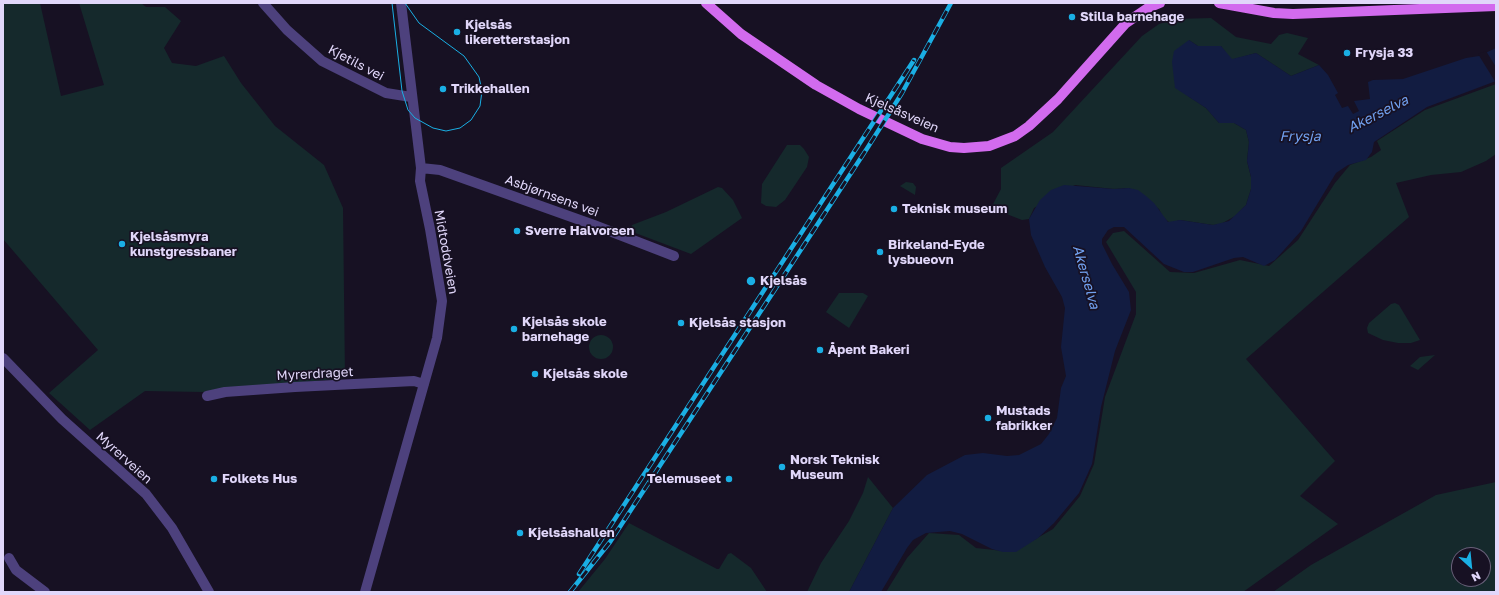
<!DOCTYPE html>
<html>
<head>
<meta charset="utf-8">
<style>
	body { margin:0 }
	#map { position:relative; width:1499px; height:595px; overflow:hidden; background:#171123; font-family:"Golos Text",sans-serif }
	canvas { display:block }
	.frame { position:absolute; inset:0; border:4px solid #e1d7fa; pointer-events:none }
	.north { position:absolute; left:1451px; top:547px; width:40px; height:40px; box-sizing:border-box; background:#171123; border:1px solid #686079; border-radius:50%; rotate:153deg; font-size:11px; font-weight:700; line-height:16px; text-align:center; color:#e1d7fa }
	.north::after { content:''; display:block; margin:auto; width:14px; height:18px; background:#1aafe4; clip-path:polygon(50% 0,100% 100%,50% 72%,0 100%) }
</style>
</head>
<body>
<div id="map">
<canvas width="1499" height="595"></canvas>
<div class="frame"></div>
<div class="north">N</div>
</div>
<script>
const c = document.querySelector('canvas').getContext('2d');
c.lineJoin = 'round';
function fillPath(path, color) {
  c.fillStyle = color;
  c.fill(path, 'evenodd');
}
function shape(rows) {
  const path = new Path2D();
  for (const r of rows) {
    if (r.length === 3) {
      path.moveTo(r[0] + r[2], r[1]);
      path.arc(r[0], r[1], r[2], 0, 2 * Math.PI);
      continue;
    }
    path.moveTo(r[0], r[1]);
    for (let i = 2; i < r.length; i += 2) path.lineTo(r[i], r[i + 1]);
  }
  return path;
}
function strokePath(path, color, width, dash) {
  c.strokeStyle = color;
  c.lineWidth = width;
  c.lineCap = dash ? 'butt' : 'round';
  c.setLineDash(dash || []);
  c.stroke(path);
}
function label(font, color, halo, rows, align = 'center') {
  c.font = font + ' "Golos Text",sans-serif';
  c.lineWidth = 3.5;
  c.setLineDash([]);
  c.textBaseline = 'middle';
  c.strokeStyle = halo;
  c.fillStyle = color;
  for (const [text, x, y, turn = 0] of rows) {
    c.save();
    c.translate(x, y);
    c.rotate((+turn || 0) * Math.PI / 180);
    c.textAlign = isNaN(turn) ? turn : align;
    if (halo) c.strokeText(text, 0, 0);
    c.fillText(text, 0, 0);
    c.restore();
  }
}
fillPath(shape([
	[3,3,40,3,61,96,104,85,79,3,141,3,146,7,165,7,181,21,164,48,172,63,196,66,224,56,241,83,275,126,324,165,343,208,345,378,203,392,145,391,90,430,49,393,98,350,3,239],
	[1211,18,1236,37,1271,44,1279,35,1287,33,1308,38,1298,54,1319,65,1291,76,1256,53,1231,60,1221,46,1198,46,1189,40,1188,96,1206,108,1219,123,1234,123,1246,130,1249,142,1247,161,1251,177,1251,189,1246,205,1235,216,1221,224,1213,225,1180,220,1170,223,1163,217,1159,209,1129,188,1114,189,1075,185,1034,208,1029,219,1022,220,991,208,1001,189,1001,168,1053,132,1142,36,1159,24,1177,19],
	[1496,84,1496,154,1486,161,1461,172,1431,175,1396,183,1409,217,1246,359,1335,461,1300,496,1338,524,1243,592,886,592,907,558,929,533,959,535,976,548,1013,552,1053,529,1080,496,1094,464,1105,397,1136,314,1136,292,1106,242,1113,233,1124,231,1170,272,1194,273,1240,260,1269,266,1298,240,1335,183,1350,165,1371,157,1381,150,1377,141,1425,110],
	[787,145,800,145,804,149,809,157,807,167,785,200,776,207,766,206,761,203,762,184],
	[906,182,913,183,916,187,915,195,900,186],
	[718,187,722,188,733,200,742,218,691,254,630,231,632,225,666,212],
	[839,293,863,293,868,296,849,328,826,312],
	[1395,303,1399,305,1420,340,1411,343,1398,343,1383,340,1368,333,1367,328,1369,323,1391,304],
	[601,347,12],
	[1435,355,1418,370,1410,366,1420,357],
	[868,477,893,508,849,592,807,592,821,563,849,521,863,493],
	[1496,482,1496,592,1273,592,1311,565,1436,495],
	[1459,555,1483,555,1483,579,1459,579],
	[629,523,717,569,719,569,728,554,731,553,751,568,767,592,578,592,605,559]
]), '#15292c');
fillPath(shape([
	[1189,40,1198,46,1221,46,1232,59,1256,53,1291,76,1319,65,1328,75,1338,93,1335,95,1342,108,1348,106,1353,114,1359,111,1354,101,1370,99,1368,82,1373,80,1403,79,1466,58,1479,56,1496,48,1496,81,1427,107,1374,142,1372,152,1366,160,1348,165,1336,173,1301,231,1275,260,1264,266,1243,257,1234,258,1193,272,1184,272,1164,264,1124,227,1114,227,1108,230,1102,239,1102,244,1112,264,1129,292,1131,310,1115,351,1101,407,1092,464,1079,493,1054,523,1038,538,1016,552,1003,552,992,549,962,534,950,531,926,533,913,540,907,548,881,592,849,592,893,508,927,475,965,455,983,453,1007,456,1019,455,1041,444,1049,434,1057,418,1061,388,1066,376,1061,347,1065,308,1062,297,1045,267,1031,235,1029,219,1040,200,1051,190,1064,185,1114,189,1129,188,1138,190,1146,196,1154,203,1168,222,1180,220,1213,225,1229,221,1246,205,1251,189,1251,177,1247,161,1249,142,1246,130,1234,123,1219,123,1206,108,1175,88,1172,62,1174,51]
]), '#121c41');
fillPath(shape([
	[1486,51,1496,67,1496,83,1478,54]
]), '#171123');
strokePath(shape([
	[263,3,287,30,322,61,386,93,411,97],
	[421,168,440,170,594,225,674,256],
	[3,358,62,419,146,494,172,528,209,592],
	[207,396,225,392,295,387,414,381,424,384],
	[9,558,16,570,45,592],
	[365,592,437,338,442,301,430,229,420,181,421,168,401,3]
]), '#4d417d', 10);
strokePath(shape([
	[706,3,741,34,816,85,859,109,922,139,950,147,964,148,989,146,1015,136,1029,126,1058,99,1126,23,1148,8,1160,3],
	[1219,3,1274,13,1293,14,1496,6]
]), '#d26bee', 10);
strokePath(shape([
	[392,3,402,91,408,110,415,118,433,128,446,131,460,128,471,120,480,106,482,91,479,77,464,56,419,23,405,3]
]), '#1aafe4', 1);
const rail = shape([
	[579,574,914,60],
	[570,592,610,542,868,147,902,93,951,3]
]);
strokePath(rail, '#1aafe4', 4.5);
strokePath(rail, '#171123', 3, [9]);
for (const [x, y, r, color] of [
	[1072,17,4,"#1aafe4"],
	[457,32,4,"#1aafe4"],
	[1347,53,4,"#1aafe4"],
	[443,89,4,"#1aafe4"],
	[894,209,4,"#1aafe4"],
	[517,231,4,"#1aafe4"],
	[122,244,4,"#1aafe4"],
	[880,252,4,"#1aafe4"],
	[751,281,5,"#1aafe4"],
	[681,323,4,"#1aafe4"],
	[514,329,4,"#1aafe4"],
	[820,350,4,"#1aafe4"],
	[535,374,4,"#1aafe4"],
	[988,418,4,"#1aafe4"],
	[782,467,4,"#1aafe4"],
	[214,479,4,"#1aafe4"],
	[729,479,4,"#1aafe4"],
	[520,533,4,"#1aafe4"]
]) {
  const dot = new Path2D();
  dot.arc(x, y, r, 0, 2 * Math.PI);
  c.fillStyle = color;
  c.fill(dot);
  strokePath(dot, '#171123', 1.5);
}
label('bold 13px', '#e1d7fa', '#171123', [
	["Stilla barnehage",1080,17],
	["Kjelsås",465,25],
	["likeretterstasjon",465,40],
	["Frysja 33",1355,53],
	["Trikkehallen",451,89],
	["Teknisk museum",902,209],
	["Sverre Halvorsen",525,231],
	["Kjelsåsmyra",130,237],
	["kunstgressbaner",130,252],
	["Birkeland-Eyde",888,245],
	["lysbueovn",888,260],
	["Kjelsås",760,281],
	["Kjelsås skole",522,322],
	["barnehage",522,337],
	["Kjelsås stasjon",689,323],
	["Åpent Bakeri",828,350],
	["Kjelsås skole",543,374],
	["Mustads",996,411],
	["fabrikker",996,426],
	["Norsk Teknisk",790,460],
	["Museum",790,475],
	["Folkets Hus",222,479],
	["Telemuseet",721,479,"right"],
	["Kjelsåshallen",528,533]
], 'left');
label('13px', '#e1d7fa', '#171123', [
	["Kjetils vei",356,63,28],
	["Kjelsåsveien",902,113,24],
	["Asbjørnsens vei",552,196,20],
	["Midtoddveien",446,252,80],
	["Myrerdraget",315,374,-3],
	["Myrerveien",124,458,42]
]);
label('italic 14px', '#71a0ef', '#171123', [
	["Akerselva",1378,114,-27],
	["Frysja",1300,137],
	["Akerselva",1086,277,74]
]);
</script>
</body>
</html>
